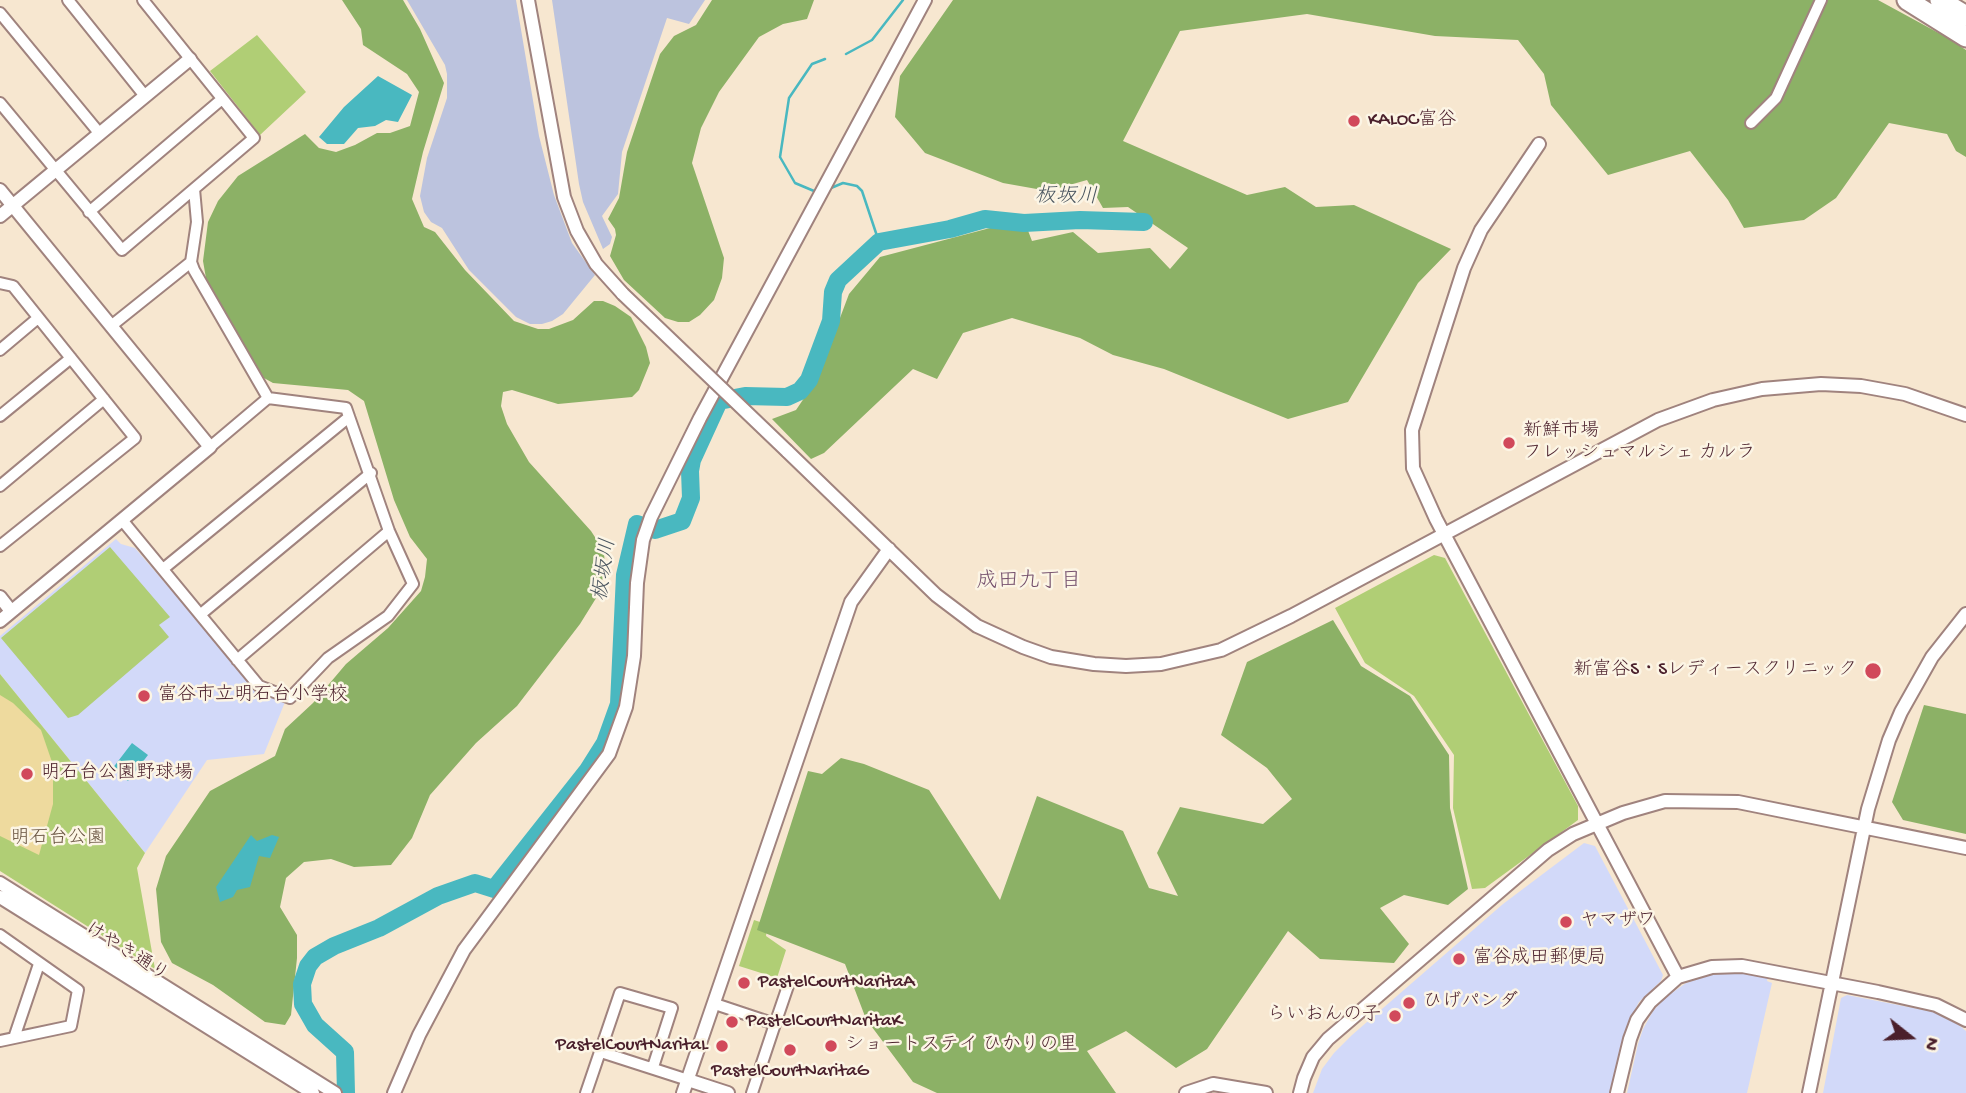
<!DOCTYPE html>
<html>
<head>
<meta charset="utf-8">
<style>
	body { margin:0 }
	#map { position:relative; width:1966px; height:1093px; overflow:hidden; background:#f7e7d0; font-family:"Gochi Hand",sans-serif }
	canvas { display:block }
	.north { position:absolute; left:1875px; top:1002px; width:70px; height:70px; -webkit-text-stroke:5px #fcf5e5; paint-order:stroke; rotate:108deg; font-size:19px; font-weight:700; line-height:28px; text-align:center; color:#4a1f2b }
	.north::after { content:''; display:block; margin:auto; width:24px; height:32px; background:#4a1f2b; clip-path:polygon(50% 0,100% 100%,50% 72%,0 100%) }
</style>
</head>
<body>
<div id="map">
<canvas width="1966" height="1093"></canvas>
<div class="north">N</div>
</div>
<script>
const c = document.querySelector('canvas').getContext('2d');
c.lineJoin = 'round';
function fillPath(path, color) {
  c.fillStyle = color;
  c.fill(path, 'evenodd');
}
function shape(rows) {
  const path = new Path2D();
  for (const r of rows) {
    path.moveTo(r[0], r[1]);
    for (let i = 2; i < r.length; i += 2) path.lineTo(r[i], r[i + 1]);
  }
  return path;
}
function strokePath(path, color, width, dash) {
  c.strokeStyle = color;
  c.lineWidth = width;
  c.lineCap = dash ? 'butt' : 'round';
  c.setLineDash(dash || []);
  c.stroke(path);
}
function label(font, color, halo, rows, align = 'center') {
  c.font = font + ' "Gochi Hand","Klee One",sans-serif';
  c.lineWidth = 5;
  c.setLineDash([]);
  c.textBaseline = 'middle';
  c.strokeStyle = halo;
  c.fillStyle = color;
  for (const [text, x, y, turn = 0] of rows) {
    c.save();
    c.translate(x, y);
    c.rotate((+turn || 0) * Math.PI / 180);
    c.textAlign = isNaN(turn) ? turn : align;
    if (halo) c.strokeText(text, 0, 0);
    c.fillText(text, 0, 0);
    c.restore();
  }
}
fillPath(shape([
	[116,539,121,544,135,548,257,690,285,702,264,754,207,760,145,853,0,674,0,636],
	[1584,843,1595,846,1663,975,1661,981,1639,1002,1629,1021,1610,1093,1313,1093,1322,1069,1334,1053,1352,1035,1503,904],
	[1737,972,1768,977,1767,981,1772,983,1747,1093,1627,1093,1638,1044,1643,1029,1653,1011,1666,997,1686,983,1710,975],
	[1847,995,1939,1013,1960,1026,1966,1031,1966,1093,1823,1093,1841,998]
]), '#d2d9f9');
fillPath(shape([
	[407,0,516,0,539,136,554,195,572,243,595,275,563,314,552,321,542,324,530,324,516,317,469,270,442,228,431,222,424,212,420,196,427,158,447,98,447,74,445,65],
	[552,0,705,0,689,24,667,18,622,152,618,194,602,216,612,237,610,244,603,249,583,202,579,184]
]), '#bcc3de');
fillPath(shape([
	[257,35,306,92,260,135,210,71],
	[110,547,170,617,159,625,169,637,78,715,68,718,1,638],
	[1434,555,1445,558,1578,806,1578,820,1485,888,1472,889,1453,808,1454,755,1414,696,1365,663,1335,608],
	[0,674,145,853,137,868,155,969,0,871],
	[754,920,763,923,767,928,766,936,786,950,777,978,739,966]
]), '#b0ce75');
fillPath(shape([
	[342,0,403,0,420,29,444,83,423,152,412,199,424,227,435,232,465,270,514,321,538,329,549,329,573,320,594,301,603,301,615,306,631,317,646,347,650,363,639,390,632,397,558,404,512,390,503,392,501,406,507,424,529,462,591,531,604,551,605,571,598,595,580,624,517,706,476,743,430,795,412,838,391,865,354,867,331,859,304,862,286,878,280,907,297,935,297,958,291,1015,285,1025,265,1022,213,985,172,963,161,942,156,889,166,856,210,791,275,756,285,729,313,703,346,664,388,628,421,591,425,577,427,559,410,537,394,500,364,401,348,390,273,383,264,378,207,284,203,261,208,222,218,201,238,176,305,134,319,148,336,152,355,145,377,133,390,133,410,126,419,92,407,74,363,45,361,29],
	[712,0,814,0,807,19,783,24,759,37,719,92,701,128,692,163,724,258,722,278,714,300,700,315,689,322,678,322,665,318,624,280,610,256,616,235,615,229,608,219,619,198,627,152,660,54,674,36,696,25],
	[953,0,1878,0,1946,37,1966,50,1966,157,1956,151,1947,134,1889,123,1836,198,1804,220,1744,228,1728,200,1690,151,1608,175,1551,105,1544,74,1518,40,1435,36,1307,14,1180,31,1123,141,1247,195,1285,187,1316,207,1354,205,1451,249,1418,283,1348,402,1288,419,1164,369,1113,355,1080,338,1012,318,963,333,937,379,913,369,824,453,811,459,772,419,796,410,817,379,849,294,880,257,990,228,1027,228,1032,241,1073,232,1098,253,1150,248,1170,269,1188,248,1128,207,1103,208,1087,180,1048,191,1003,183,925,153,895,117,900,76],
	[1333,620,1361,666,1410,696,1449,755,1450,808,1468,889,1448,905,1404,895,1380,908,1409,944,1394,963,1320,959,1288,931,1207,1049,1176,1068,1126,1031,1087,1051,1116,1093,937,1093,913,1082,866,1019,845,964,757,930,808,771,822,774,841,758,864,764,929,790,1000,900,1037,796,1123,831,1149,888,1178,896,1157,853,1180,807,1263,824,1292,799,1267,768,1221,735,1247,662],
	[1924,705,1966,714,1966,834,1903,820,1892,802]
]), '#8cb166');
fillPath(shape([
	[0,695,13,703,41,730,53,765,53,804,39,855,0,836]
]), '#eeda9e');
fillPath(shape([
	[378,76,412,95,398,122,386,120,375,126,358,128,344,144,327,144,319,137,344,107],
	[132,743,148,755,128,781,112,769],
	[251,835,257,841,272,835,279,837,270,858,259,856,250,887,237,890,233,897,220,902,216,887]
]), '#49b8c0');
strokePath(shape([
	[846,54,872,40,903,0],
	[831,188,843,183,857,186,862,191,879,242],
	[814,191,795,183,780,157,789,98,812,64,825,59]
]), '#49b8c0', 2.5);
strokePath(shape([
	[346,1093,345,1052,315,1025,303,1004,302,984,308,966,315,957,334,946,379,928,438,896,475,883,494,889,588,770,605,743,619,704,625,575,637,524,655,530,682,521,691,498,690,471,692,460,719,401,745,396,787,397,800,391,809,380,831,321,833,292,838,280,879,242,950,229,985,219,1024,223,1080,220,1144,222]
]), '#49b8c0', 18);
const minor = shape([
	[68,0,145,96],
	[0,13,100,134],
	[0,103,122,250,254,138,143,0],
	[1751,123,1776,98,1821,0],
	[194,189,197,222,191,262,194,270,268,398],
	[89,212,222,99],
	[0,283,13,286,135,438,0,546],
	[111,326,191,262],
	[0,350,38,318],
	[0,416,71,358],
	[0,486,104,399],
	[122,520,259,686,290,698,328,658,388,616,413,584,389,531,346,408,268,398,210,447],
	[163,569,349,417],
	[201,614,371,473],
	[237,660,389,531],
	[0,935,78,990,71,1026,0,1041],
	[715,1004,775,1024,752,1093],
	[775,1024,789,983],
	[14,1038,39,964],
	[601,1052,688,1080],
	[586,1093,620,993,672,1008,653,1067]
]);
const tertiary = shape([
	[528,0,564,197,577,231,596,264,623,294],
	[1539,144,1481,230,1464,268,1412,430,1413,468,1436,519,1678,977],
	[0,190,210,447,0,621],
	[0,216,190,59],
	[787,451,936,595,977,626,1023,647,1051,657,1094,664,1126,666,1161,664,1221,650,1291,616,1658,420,1713,400,1762,389,1821,384,1861,386,1905,394,1966,415],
	[0,597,11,611],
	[0,883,335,1093],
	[0,897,313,1093],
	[688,1080,728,1093],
	[394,1093,419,1035,464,950,609,754,626,707,634,656,637,583,643,540,651,517,700,418,925,0],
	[683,1093,851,602,889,549],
	[1186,1093,1213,1084,1266,1093],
	[1300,1093,1304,1078,1313,1057,1328,1039,1548,850,1573,834,1623,813,1665,801,1738,802,1966,848],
	[1617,1093,1630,1039,1637,1020,1650,1002,1678,977,1712,967,1742,966,1878,992,1936,1005,1966,1020],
	[1809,1093,1868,809,1889,740,1901,712,1932,657,1966,614]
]);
const motorway = shape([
	[1907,0,1966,37],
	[1940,0,1966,16]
]);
strokePath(minor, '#a0837e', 14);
strokePath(tertiary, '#a0837e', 16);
strokePath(motorway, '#a0837e', 23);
strokePath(minor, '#fff', 10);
strokePath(tertiary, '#fff', 12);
strokePath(motorway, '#fff', 19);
const tertiaryBridge = shape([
	[623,294,787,451]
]);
strokePath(tertiaryBridge, '#a0837e', 16, []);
strokePath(tertiaryBridge, '#fff', 12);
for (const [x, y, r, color] of [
	[1354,121,7,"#d1495b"],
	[1509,443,7,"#d1495b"],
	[1873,671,9,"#d1495b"],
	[144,696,7,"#d1495b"],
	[27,774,7,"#d1495b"],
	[1566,922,7,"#d1495b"],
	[1459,959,7,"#d1495b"],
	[744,983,7,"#d1495b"],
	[1409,1003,7,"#d1495b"],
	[1395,1016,7,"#d1495b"],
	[732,1022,7,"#d1495b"],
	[722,1046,7,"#d1495b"],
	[831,1046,7,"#d1495b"],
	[790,1050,7,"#d1495b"]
]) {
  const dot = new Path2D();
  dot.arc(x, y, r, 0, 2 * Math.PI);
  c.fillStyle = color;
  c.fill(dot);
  strokePath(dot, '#fcf5e5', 2.5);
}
label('19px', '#4a1f2b', '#fcf5e5', [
	["KALOC富谷",1368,121],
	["新鮮市場",1523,432],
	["フレッシュマルシェ カルラ",1523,454],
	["新富谷S・Sレディースクリニック",1857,671,"right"],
	["富谷市立明石台小学校",158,696],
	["明石台公園野球場",41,774],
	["ヤマザワ",1580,922],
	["富谷成田郵便局",1473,959],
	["PastelCourtNaritaA",758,983],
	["ひげパンダ",1423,1003],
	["らいおんの子",1381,1016,"right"],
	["PastelCourtNaritaK",746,1022],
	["PastelCourtNaritaL",708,1046,"right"],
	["ショートステイ ひかりの里",845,1046],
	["PastelCourtNaritaG",790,1072,"center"]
], 'left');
label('19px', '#695441', '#fcf5e5', [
	["明石台公園",58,839]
]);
label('19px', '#4a1f2b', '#fcf5e5', [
	["けやき通り",126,953,32]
]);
label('italic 21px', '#4a555f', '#fcf5e5', [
	["板坂川",1066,198,1],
	["板坂川",606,570,-82]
]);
label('21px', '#734e6b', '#fcf5e5', [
	["成田九丁目",1029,583]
]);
</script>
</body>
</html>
